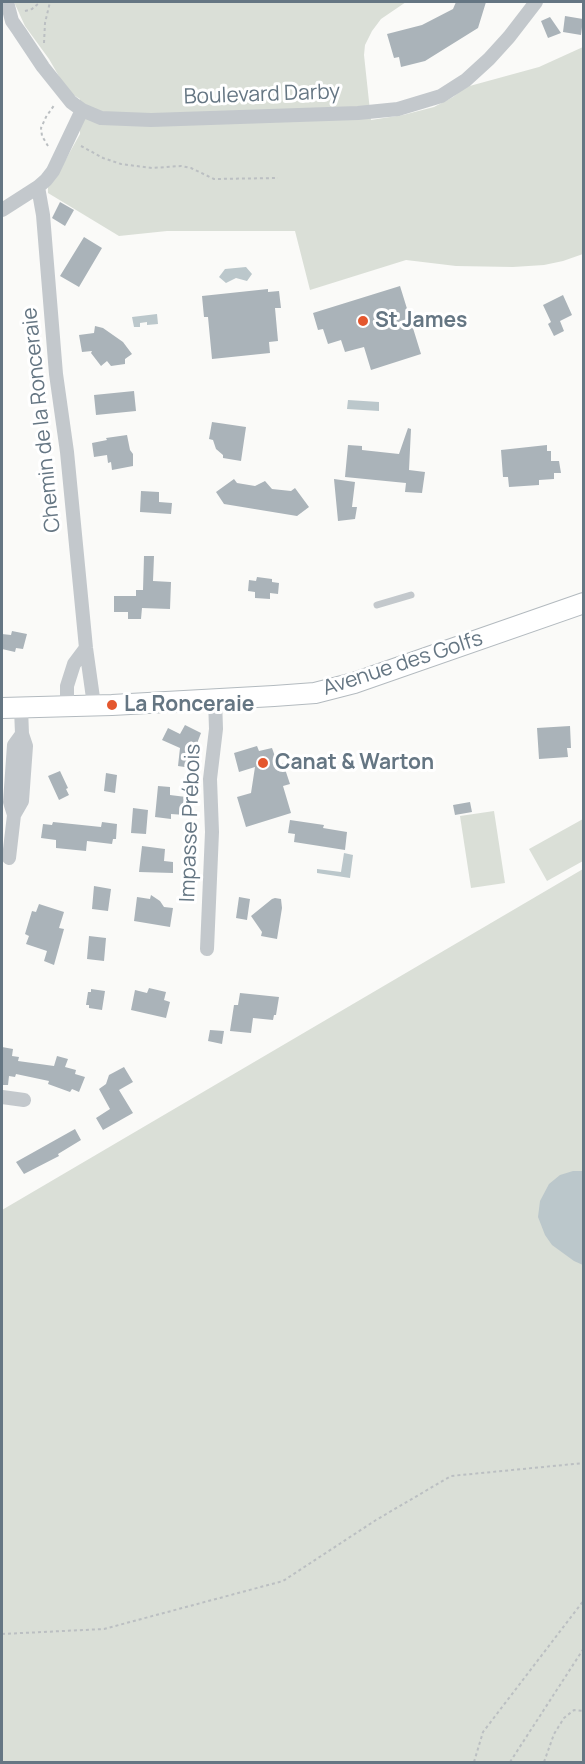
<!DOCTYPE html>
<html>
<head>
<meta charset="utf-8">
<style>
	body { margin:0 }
	#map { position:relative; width:585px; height:1764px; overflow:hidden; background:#fafaf8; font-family:Manrope,sans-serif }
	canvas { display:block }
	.frame { position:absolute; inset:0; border:3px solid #657683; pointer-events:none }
</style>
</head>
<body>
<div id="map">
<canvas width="585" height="1764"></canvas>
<div class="frame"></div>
</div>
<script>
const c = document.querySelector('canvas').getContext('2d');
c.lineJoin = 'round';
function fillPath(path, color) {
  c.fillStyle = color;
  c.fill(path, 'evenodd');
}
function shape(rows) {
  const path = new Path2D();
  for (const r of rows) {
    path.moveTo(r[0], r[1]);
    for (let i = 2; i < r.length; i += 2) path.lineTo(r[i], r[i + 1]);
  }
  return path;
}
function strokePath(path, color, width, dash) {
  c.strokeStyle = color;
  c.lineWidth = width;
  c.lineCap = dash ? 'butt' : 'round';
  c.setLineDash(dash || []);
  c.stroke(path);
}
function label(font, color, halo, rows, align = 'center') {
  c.font = font + ' Manrope,sans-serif';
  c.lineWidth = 6;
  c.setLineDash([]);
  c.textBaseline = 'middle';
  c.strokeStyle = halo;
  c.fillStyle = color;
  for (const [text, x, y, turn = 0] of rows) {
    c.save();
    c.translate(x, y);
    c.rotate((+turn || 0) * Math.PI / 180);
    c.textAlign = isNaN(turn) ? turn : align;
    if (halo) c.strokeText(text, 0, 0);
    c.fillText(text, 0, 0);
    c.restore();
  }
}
fillPath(shape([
	[14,2,406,2,381,19,372,31,365,45,364,55,371,120,403,115,434,107,453,97,466,87,539,67,583,47,583,254,563,261,544,265,513,267,456,266,406,260,310,290,295,231,167,231,119,236,48,193,48,184,57,175,80,134,80,99,70,93,64,85,49,59,25,26],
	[494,811,505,883,471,888,460,816],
	[583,819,583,861,547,881,529,849],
	[583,869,583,1762,2,1762,2,1210]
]), '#dadfd7');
fillPath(shape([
	[246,267,252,274,247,281,236,278,226,283,219,277,225,269],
	[157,314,158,324,147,325,147,322,140,323,140,327,134,327,132,317],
	[348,400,379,402,379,411,347,409],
	[344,853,353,855,350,878,317,873,317,869,341,872],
	[573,1171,583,1171,583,1265,574,1261,552,1245,545,1235,538,1217,540,1201,549,1184,560,1175]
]), '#bbc7cb');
fillPath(shape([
	[456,2,486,2,478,28,425,61,401,67,399,57,394,58,387,34,422,25,453,9],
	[565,16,583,19,581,35,563,32],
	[550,17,561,33,548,38,541,21],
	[60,202,74,210,65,226,52,218],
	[84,237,102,248,79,287,60,276],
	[400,286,421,354,371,370,364,347,345,352,341,340,328,344,323,329,318,330,313,313],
	[268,289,268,292,279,291,281,308,275,308,278,341,269,342,270,353,212,359,208,317,204,317,202,296],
	[563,295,572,315,560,321,564,331,554,336,548,324,551,322,543,305],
	[95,326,103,328,123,342,132,354,125,359,125,364,111,366,107,361,101,366,91,353,92,351,82,352,79,335,94,333],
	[134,391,136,411,96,415,94,395],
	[212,422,246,427,241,461,223,458,223,455,216,449,213,440,209,439],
	[408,428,411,429,409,470,425,472,422,493,405,492,406,483,345,477,348,445,362,446,362,450,399,454],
	[127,435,130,450,133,454,133,466,112,470,111,462,108,463,107,455,94,457,92,443,107,440,106,438],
	[547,445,547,451,551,451,551,461,559,461,561,473,554,473,554,479,539,480,539,485,509,487,508,477,503,477,501,450],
	[234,479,237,483,255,486,265,481,272,489,291,491,295,488,309,507,297,516,224,504,216,492],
	[334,479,355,482,352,507,357,507,355,519,338,521],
	[141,491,159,492,159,502,172,503,171,514,140,512],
	[144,556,154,556,153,581,171,582,170,609,142,608,141,619,128,619,128,612,114,612,114,596,136,596,136,590,143,590],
	[257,577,272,579,272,582,279,583,278,594,270,593,270,599,255,598,255,592,248,591,249,580,256,581],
	[12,631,27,634,23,649,16,648,15,652,2,649,2,634,11,635],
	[185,725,201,733,193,754,191,768,178,766,180,748,162,740,168,728,180,734],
	[570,726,571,748,567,748,568,757,539,759,537,728],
	[257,746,259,751,272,748,278,765,283,763,290,784,283,786,291,813,246,827,237,797,251,793,255,767,239,772,234,753],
	[60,771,68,788,66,789,69,795,59,800,48,776],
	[106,773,117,775,115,793,104,791],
	[158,786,170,787,170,795,186,797,185,815,171,814,171,819,155,817],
	[470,802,472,812,455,815,453,805],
	[133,808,148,810,146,834,131,833],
	[290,820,324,825,323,828,347,832,345,850,294,842,295,834,288,833],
	[53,822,101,827,102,822,117,824,116,839,113,839,112,844,87,841,86,851,56,848,56,840,41,838,43,824,52,825],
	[142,846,165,849,164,861,173,862,173,873,139,872],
	[94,886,111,889,108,911,92,909],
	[151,895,160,901,164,907,173,908,170,927,134,921,137,897,150,899],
	[239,897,250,899,247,920,236,918],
	[275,898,281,899,282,908,277,939,261,936,262,932,251,916,272,899],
	[39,904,64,912,59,928,64,929,54,965,44,961,47,951,26,944,29,936,25,934,32,911,36,912],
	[89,936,106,938,104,961,87,959],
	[149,988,166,992,164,1000,170,1002,166,1018,131,1010,135,990,147,993],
	[91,989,105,991,102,1010,89,1008,89,1005,86,1005,88,992,91,992],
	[240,993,279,997,276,1015,274,1015,273,1020,253,1018,251,1033,230,1031,234,1005,238,1005],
	[210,1030,224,1031,222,1044,208,1041],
	[2,1047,13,1049,12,1056,19,1057,18,1061,54,1066,57,1056,68,1059,65,1067,76,1070,75,1074,85,1077,79,1092,72,1089,70,1092,48,1084,49,1081,16,1074,15,1077,9,1076,8,1085,2,1085],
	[124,1067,133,1082,119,1090,133,1113,103,1130,96,1118,110,1109,99,1089,106,1084,109,1075],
	[75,1129,81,1140,58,1154,59,1156,24,1174,16,1162]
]), '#aab3b9');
const secondary = shape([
	[2,708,112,705,274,696,315,693,354,683,584,603]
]);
strokePath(secondary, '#b3babf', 22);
strokePath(shape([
	[25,11,32,9,40,2],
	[44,43,45,23,50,2],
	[48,146,42,136,41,128,46,117,55,104],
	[81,146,103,158,121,164,152,168,181,166,191,168,214,179,278,178],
	[2,1634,104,1629,283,1581,376,1520,451,1476,584,1463],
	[474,1762,483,1732,584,1600],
	[510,1762,584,1648],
	[544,1762,554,1734,564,1718,574,1710,584,1711]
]), '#bbbfc2', 2, [3, 3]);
strokePath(shape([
	[377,605,411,595]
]), '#c3c8cc', 7);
strokePath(shape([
	[7,2,12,21,19,31,43,67,71,102,82,110,101,118,151,120,358,113,398,109,441,96,466,80,489,59,509,37,536,2],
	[38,187,43,215,56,374,67,452,86,648,94,705],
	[2,210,38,187,46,180,53,171,82,110],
	[67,706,67,686,74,664,86,648],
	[14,815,10,802,14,745,22,734],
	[9,858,14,815,22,801,26,746,22,734,21,708],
	[207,949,212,832,210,779,216,729,215,699],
	[2,1097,24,1100]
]), '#c3c8cc', 14);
strokePath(secondary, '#fff', 20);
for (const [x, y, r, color] of [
	[363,321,6,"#e4572e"],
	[112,705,6,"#e4572e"],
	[263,763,6,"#e4572e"]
]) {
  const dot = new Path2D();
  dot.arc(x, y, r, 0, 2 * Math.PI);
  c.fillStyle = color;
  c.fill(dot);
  strokePath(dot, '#fff', 2);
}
label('21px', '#657683', '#fff', [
	["Boulevard Darby",262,95,-2],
	["Chemin de la Ronceraie",42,420,-96],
	["Avenue des Golfs",403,664,-18],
	["Impasse Prébois",191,823,-88]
]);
label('bold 21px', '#657683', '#fff', [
	["St James",375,321],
	["La Ronceraie",124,705],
	["Canat & Warton",275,763]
], 'left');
</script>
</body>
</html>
